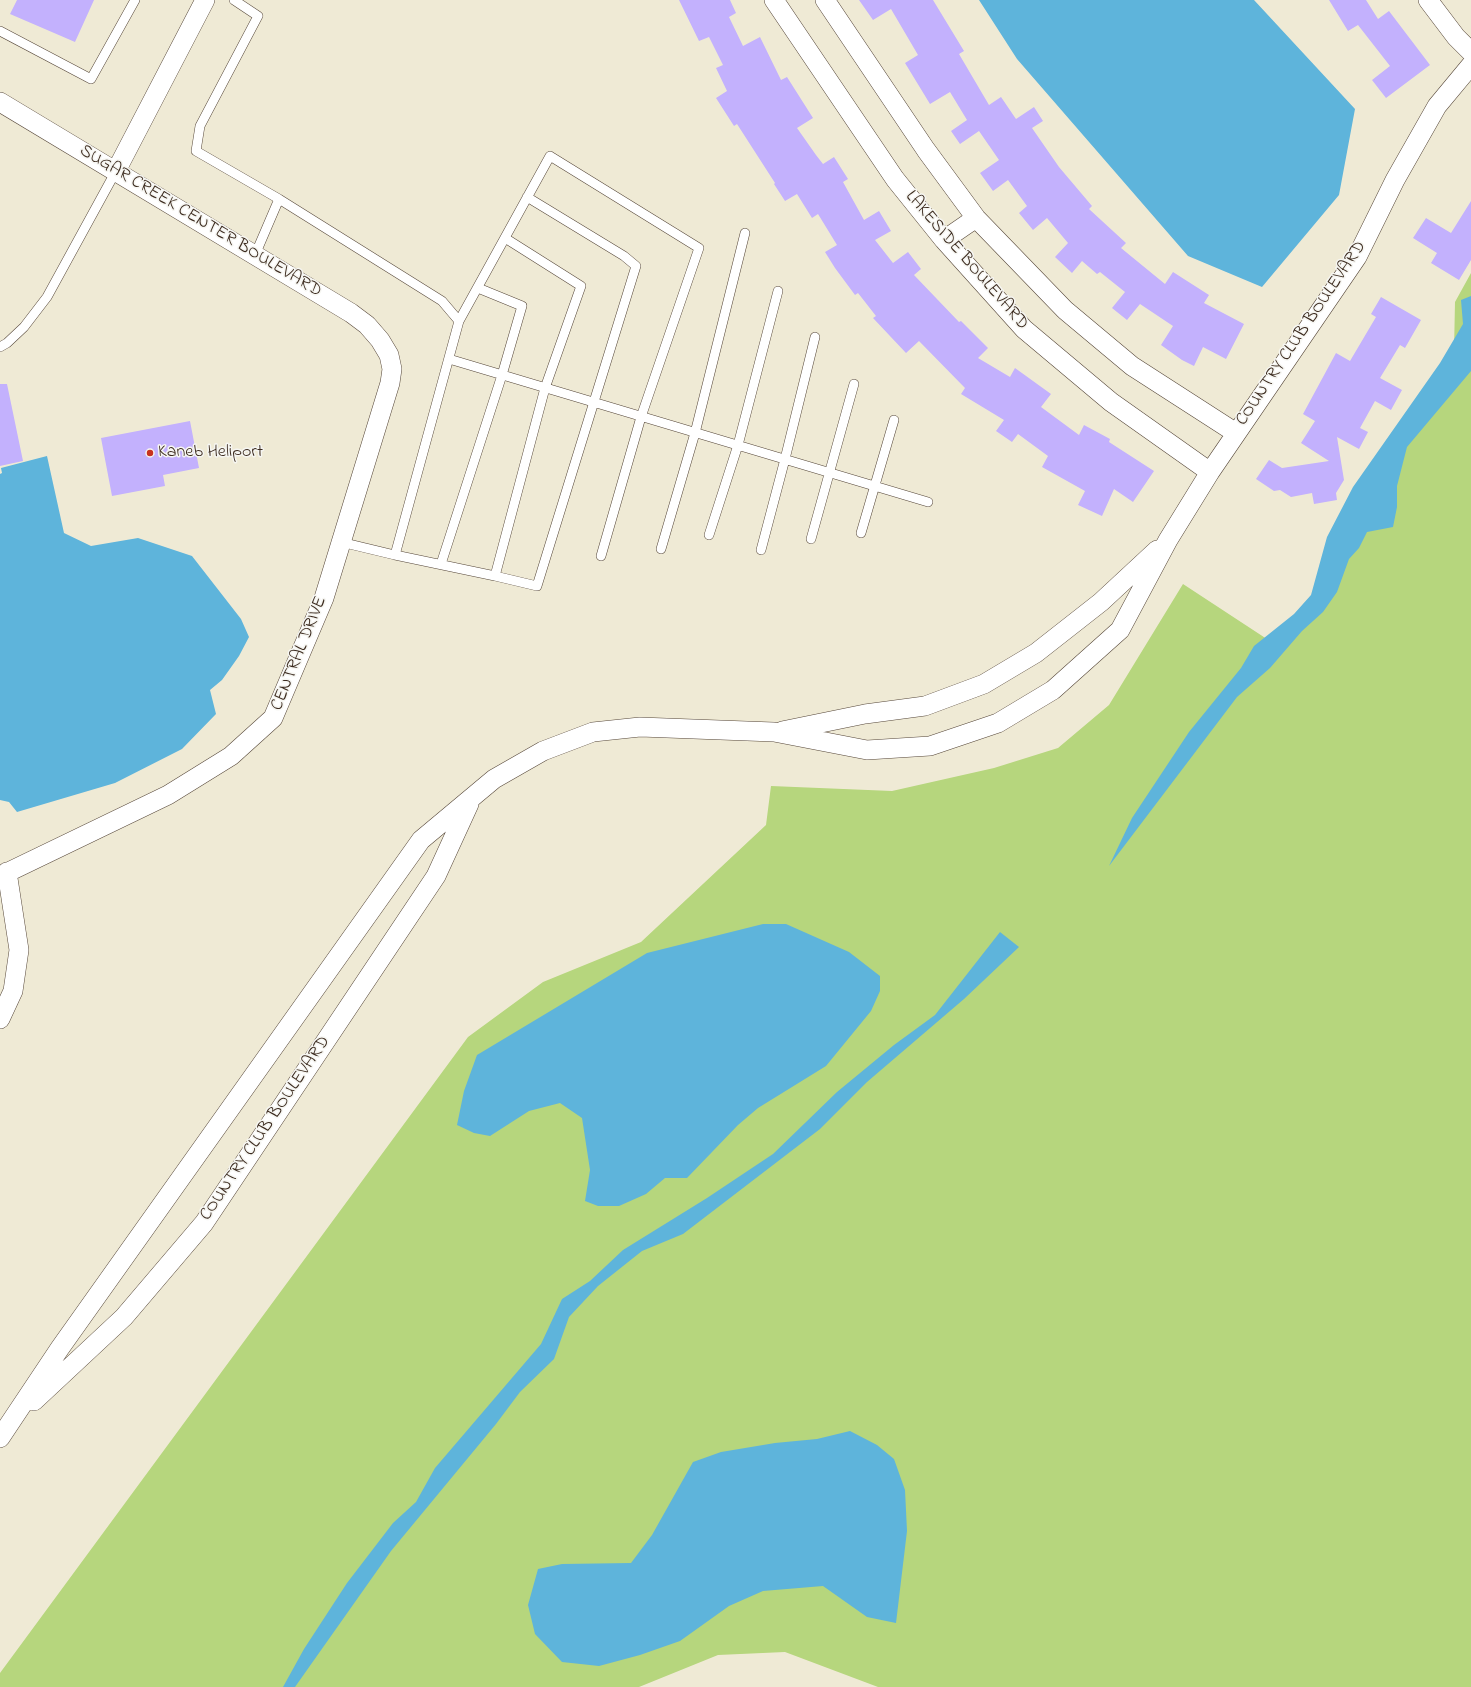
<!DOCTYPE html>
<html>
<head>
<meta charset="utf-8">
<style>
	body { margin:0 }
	canvas { display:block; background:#efead5 }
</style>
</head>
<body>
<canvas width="1471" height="1687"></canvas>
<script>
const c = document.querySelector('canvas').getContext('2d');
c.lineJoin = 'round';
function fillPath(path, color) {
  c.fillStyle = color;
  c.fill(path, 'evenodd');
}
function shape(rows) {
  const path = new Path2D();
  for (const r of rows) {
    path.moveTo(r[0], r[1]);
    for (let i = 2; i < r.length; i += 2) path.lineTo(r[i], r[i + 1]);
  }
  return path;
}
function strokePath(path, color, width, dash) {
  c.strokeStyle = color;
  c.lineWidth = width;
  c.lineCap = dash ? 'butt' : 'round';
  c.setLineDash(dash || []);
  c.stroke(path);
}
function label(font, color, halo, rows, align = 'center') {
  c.font = font + ' "Indie Flower",sans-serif';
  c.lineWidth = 3;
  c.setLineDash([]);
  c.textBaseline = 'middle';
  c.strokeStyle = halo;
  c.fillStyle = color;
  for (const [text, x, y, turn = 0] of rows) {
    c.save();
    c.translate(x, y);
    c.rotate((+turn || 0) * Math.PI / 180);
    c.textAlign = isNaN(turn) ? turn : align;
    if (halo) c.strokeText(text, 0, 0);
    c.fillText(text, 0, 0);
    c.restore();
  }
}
fillPath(shape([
	[1471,273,1471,1687,878,1687,785,1652,718,1655,639,1687,0,1687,0,1673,468,1037,543,982,641,942,766,825,771,786,892,791,994,768,1058,748,1109,705,1183,584,1276,645,1324,593,1454,351,1455,302]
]), '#b6d67d');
fillPath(shape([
	[979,0,1254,0,1355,109,1339,195,1262,287,1188,256,1017,59],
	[1471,296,1471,371,1407,447,1397,486,1397,507,1393,527,1367,532,1359,548,1349,559,1337,592,1323,612,1302,631,1270,668,1237,697,1109,866,1132,818,1189,732,1241,668,1254,646,1294,614,1311,595,1327,537,1353,487,1440,363,1463,324,1461,300],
	[47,456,64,533,91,546,138,538,192,556,241,619,249,637,239,656,222,680,210,690,216,714,182,749,115,783,17,812,9,802,0,800,0,474,2,473,1,468],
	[763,924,786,924,849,952,880,976,880,991,871,1011,826,1066,758,1108,738,1125,687,1178,665,1178,646,1194,619,1206,598,1206,585,1201,590,1170,582,1118,560,1103,529,1111,490,1136,474,1133,457,1125,464,1091,477,1055,647,953],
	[1000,932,1019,947,964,999,867,1082,820,1129,683,1234,642,1251,598,1286,569,1317,554,1359,520,1392,496,1424,391,1551,295,1687,283,1687,304,1649,347,1583,393,1523,416,1502,435,1468,541,1344,562,1299,590,1281,623,1250,707,1198,773,1154,837,1092,894,1045,935,1015],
	[850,1431,877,1445,894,1459,905,1490,907,1531,896,1623,867,1617,823,1586,763,1591,729,1606,680,1641,640,1655,599,1666,562,1662,535,1634,528,1605,538,1569,562,1564,631,1563,652,1535,693,1462,721,1452,775,1443,817,1439]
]), '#5eb4db');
fillPath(shape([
	[17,0,94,0,75,42,10,14],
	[679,0,730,0,736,13,729,17,743,46,760,37,781,80,787,77,813,118,797,128,816,155,823,164,834,157,848,179,843,182,864,220,879,211,891,231,875,240,893,263,908,252,921,269,914,275,959,322,961,321,988,348,978,358,1010,377,1015,368,1051,394,1041,407,1079,435,1084,425,1110,439,1109,442,1154,471,1133,502,1114,489,1102,516,1078,505,1085,491,1042,467,1048,456,1018,434,1012,442,996,431,1004,420,961,394,965,388,919,341,906,353,873,318,876,316,858,293,855,295,835,268,825,252,837,245,818,214,812,218,797,194,785,201,774,184,775,183,737,124,734,126,716,98,727,91,716,68,723,65,709,37,699,41],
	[859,0,933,0,964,51,959,54,989,105,1001,97,1016,119,1034,107,1043,121,1032,128,1059,167,1092,206,1089,209,1126,243,1121,248,1165,284,1173,272,1209,295,1204,303,1244,324,1226,359,1203,347,1194,366,1182,360,1161,345,1173,326,1140,304,1127,320,1112,308,1125,292,1100,272,1097,274,1082,261,1072,273,1055,257,1068,243,1047,218,1033,230,1019,213,1027,206,1008,180,993,191,980,173,999,160,979,131,960,144,951,131,967,120,950,92,930,104,905,63,918,55,891,9,873,20],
	[1329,0,1366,0,1378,19,1389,11,1430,65,1386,98,1372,80,1390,66,1358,25,1348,31],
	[1471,201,1471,260,1459,280,1431,263,1437,253,1413,238,1426,218,1451,233],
	[1381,297,1421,320,1405,348,1400,345,1380,378,1402,390,1391,410,1375,401,1360,428,1368,432,1359,449,1337,437,1344,480,1336,493,1337,500,1314,504,1312,493,1291,497,1280,490,1274,491,1256,479,1269,460,1282,468,1329,461,1301,443,1315,421,1303,414,1336,353,1350,361,1376,317,1371,314],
	[0,384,7,384,23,461,0,466],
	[190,421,199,468,163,475,165,486,112,496,101,438]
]), '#c3b1fd');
const service = shape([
	[234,0,258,16,200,126,196,151,279,199,255,255],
	[0,31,91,79,135,0],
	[279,199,442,301,459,321,395,555,341,542],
	[459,321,550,156,699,248,641,417,601,556],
	[0,347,7,343,24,327,47,297,116,171],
	[449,359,928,502],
	[861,533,894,420],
	[709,535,738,445,778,291],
	[811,539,854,384],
	[661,549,695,433,745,233],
	[761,550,785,459,815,337],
	[395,555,495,576,545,388,581,286,505,238],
	[441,564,502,375,522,306,478,288],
	[495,576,537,586,636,266,624,256,527,197]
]);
const minor = shape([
	[774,0,895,179,944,240,1024,329,1111,402,1210,472],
	[825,0,926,150,976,218,1065,310,1132,366,1236,433],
	[1428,0,1456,37,1471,52],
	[0,102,351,313,367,325,380,340,389,355,392,369,390,383,324,598,273,718,231,756,168,795,0,876],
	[116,171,205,0],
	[944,240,976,218],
	[782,731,865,714,925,706,984,684,1036,653,1101,602,1157,550],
	[0,1019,13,991,19,950,7,872],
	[34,1401,124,1317,204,1223,436,876,469,804],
	[0,1438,60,1348,421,840,494,779,543,751,593,732,640,727,774,732,867,750,930,746,998,723,1053,690,1120,630,1168,540,1210,472,1357,257,1395,180,1437,106,1471,65]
]);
strokePath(service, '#564739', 10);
strokePath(minor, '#564739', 20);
strokePath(service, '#fff', 9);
strokePath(minor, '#fff', 19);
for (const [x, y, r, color] of [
	[150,453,4,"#c8321e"]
]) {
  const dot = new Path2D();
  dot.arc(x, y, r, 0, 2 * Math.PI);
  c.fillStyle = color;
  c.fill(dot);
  strokePath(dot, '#f6f6f2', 1.5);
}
label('18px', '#3b2a1e', '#f6f6f2', [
	["SUGAR CREEK CENTER BOULEVARD",200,222,31],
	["LAKESIDE BOULEVARD",966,261,49],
	["COUNTRY CLUB BOULEVARD",1302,334,-56],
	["CENTRAL DRIVE",300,654,-68],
	["COUNTRY CLUB BOULEVARD",266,1129,-56]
]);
label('18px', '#3b2a1e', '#f6f6f2', [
	["Kaneb Heliport",158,453]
], 'left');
</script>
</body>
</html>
